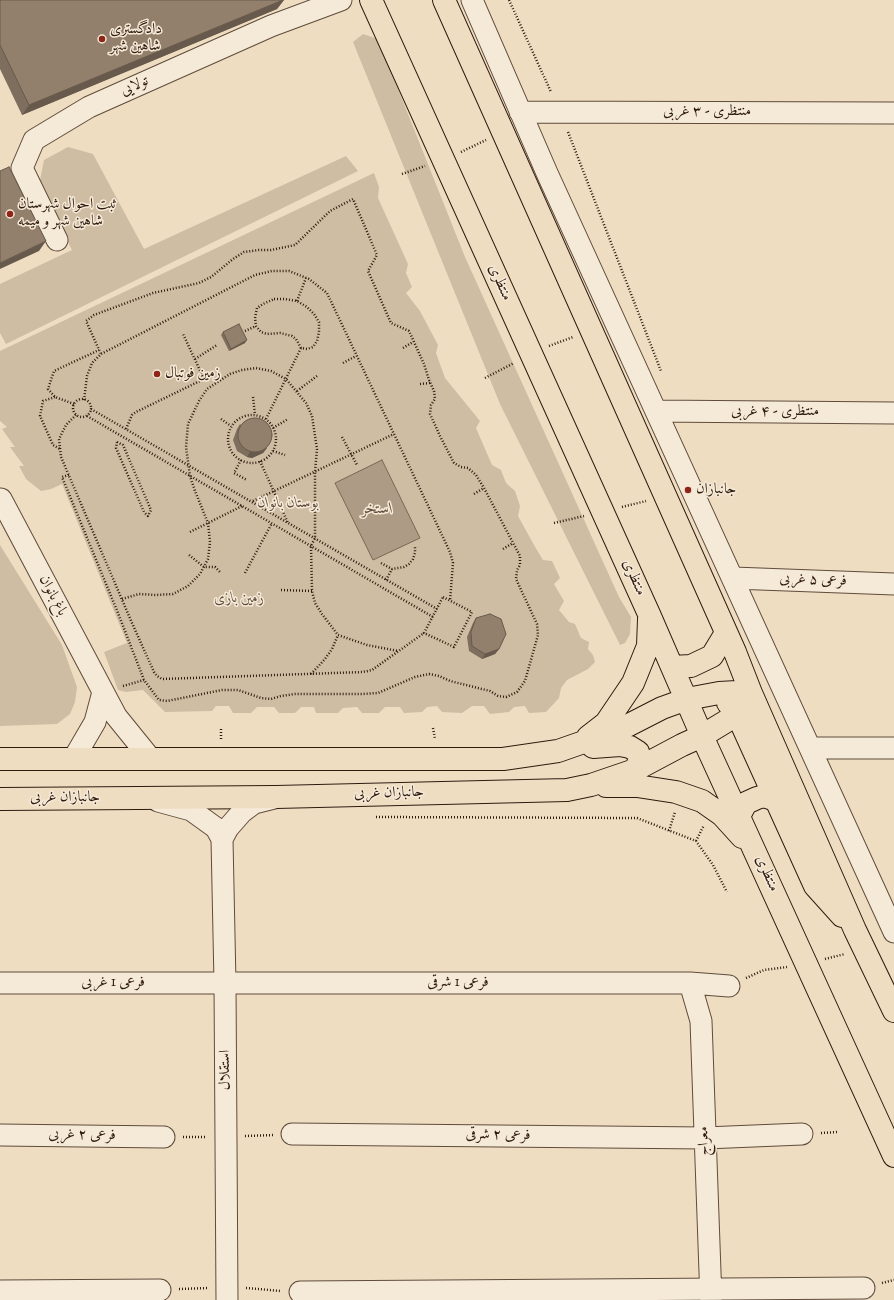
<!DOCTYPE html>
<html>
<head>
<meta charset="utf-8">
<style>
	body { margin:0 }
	canvas { display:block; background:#efddc2 }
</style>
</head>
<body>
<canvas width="894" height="1300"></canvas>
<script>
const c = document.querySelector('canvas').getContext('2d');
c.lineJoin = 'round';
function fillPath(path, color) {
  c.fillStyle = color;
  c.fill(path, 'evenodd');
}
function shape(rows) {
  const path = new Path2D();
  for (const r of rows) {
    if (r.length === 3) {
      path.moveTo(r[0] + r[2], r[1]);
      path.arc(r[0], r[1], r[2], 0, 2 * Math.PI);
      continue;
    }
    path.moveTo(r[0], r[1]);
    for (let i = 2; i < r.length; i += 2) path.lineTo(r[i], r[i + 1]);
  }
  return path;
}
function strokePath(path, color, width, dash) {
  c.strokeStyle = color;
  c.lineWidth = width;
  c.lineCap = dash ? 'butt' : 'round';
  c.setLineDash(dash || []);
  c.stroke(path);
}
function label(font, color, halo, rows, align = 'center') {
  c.font = font + ' "Sorts Mill Goudy",Amiri,serif';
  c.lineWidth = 3;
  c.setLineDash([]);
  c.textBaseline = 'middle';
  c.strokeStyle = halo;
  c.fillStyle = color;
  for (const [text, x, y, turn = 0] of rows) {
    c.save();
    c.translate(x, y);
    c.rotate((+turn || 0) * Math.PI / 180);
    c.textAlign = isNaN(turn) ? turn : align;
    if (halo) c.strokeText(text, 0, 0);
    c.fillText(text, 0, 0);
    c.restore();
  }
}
fillPath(shape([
	[363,34,378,39,465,257,619,597,631,617,630,634,625,643,620,645,500,404,353,42],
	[68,147,93,154,144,249,346,156,358,171,6,344,0,333,0,284,72,250,39,185,44,160],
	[374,173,379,187,378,198,408,264,406,273,412,287,406,293,420,311,438,345,436,353,445,378,480,421,476,428,492,465,501,470,506,483,515,491,520,506,518,516,534,545,543,560,552,561,560,578,554,584,564,601,559,610,569,622,575,624,581,638,589,642,588,649,593,655,595,662,588,669,567,680,561,688,559,698,546,712,529,713,525,706,514,707,509,712,490,714,484,706,472,706,462,713,442,712,437,706,427,707,422,712,404,713,400,707,385,707,379,713,362,713,357,707,343,708,338,713,316,713,314,707,301,707,295,713,279,713,274,707,257,707,251,713,233,713,229,706,216,706,212,711,165,712,143,690,126,692,118,690,104,652,127,643,62,484,51,489,41,491,26,479,19,466,24,466,10,447,15,447,2,429,7,427,0,421,0,351],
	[0,545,62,645,77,687,75,702,70,714,57,724,0,726]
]), '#cebca3');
const water = shape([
	[382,460,420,538,373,560,335,483,382,460]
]);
fillPath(water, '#ae9b85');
strokePath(water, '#7b6855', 1);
const minor = shape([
	[472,0,547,173,894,932],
	[520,112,894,113],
	[57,240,22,168,34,140,89,107,271,26,341,0],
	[656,411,894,413],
	[1,499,116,716,150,758],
	[733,578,894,584],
	[810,748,894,748],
	[74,758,95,722,103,692],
	[158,801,191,810,216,828,222,839],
	[0,983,690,983,729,986],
	[690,983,701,1021,711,1300],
	[292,1134,705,1138,802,1134],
	[0,1135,164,1137],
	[0,1291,160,1290],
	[300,1292,864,1288],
	[227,1300,225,983,222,839,228,828,242,812,254,803,274,798]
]);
const major = shape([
	[371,0,649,614,702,736,894,1156],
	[444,0,735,652,751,693,855,930,894,1011],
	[672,667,691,666,712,656,726,633],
	[728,703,737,714,815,886,842,916],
	[588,737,606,723,633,683,648,646,649,619],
	[593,747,620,745,630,747,638,752,640,760,635,770],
	[0,759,503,759,558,751,621,729,662,708,687,699,719,693,737,692,751,693],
	[606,786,637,786,676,792,702,801,722,815,742,837],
	[0,799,276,797,567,790,591,785,635,770,682,745,702,736,725,722,737,714,752,696],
	[739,816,746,803,757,798,764,796,776,800]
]);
strokePath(minor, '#5f4c3b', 23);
strokePath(major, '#2f1b0e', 24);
strokePath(shape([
	[509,0,551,92],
	[568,132,661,371],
	[461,152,486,140],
	[402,174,425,166],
	[274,299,285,299,297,301,307,307,314,314,319,322,319,332,317,341,313,347,307,349,301,348,296,339,292,336,280,333,267,334,261,332,256,326,255,318,257,308,263,304,274,299],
	[297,301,306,278],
	[245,331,256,326],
	[549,346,573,337],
	[403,348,413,342],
	[195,359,217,345],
	[343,363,356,356],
	[485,378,514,363],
	[420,384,430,383],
	[297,391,317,376],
	[55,397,43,401,40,416,53,445,60,449],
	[253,397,255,415],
	[82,408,9],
	[84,400,87,376,92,363,101,354,255,275,272,271,289,271,309,279,327,293,450,552,453,563,450,601],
	[74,404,55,397,48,389,54,371,99,350],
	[91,409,437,609],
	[76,415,66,425,59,439,61,457,132,623,154,672,157,676,162,679,363,672,372,670,424,633],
	[252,439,24],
	[87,416,433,617],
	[221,419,231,426],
	[266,419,301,348],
	[273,428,288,419],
	[126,429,132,415,136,412,204,379,183,334],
	[342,437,357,465],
	[117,442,123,445,151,510,148,516,144,512,116,448,117,442],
	[273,451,285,455],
	[241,460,234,473,247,480],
	[260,461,288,523],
	[69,475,62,477,118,613,144,680,159,700,167,701,222,690,238,690,261,698,271,699,281,696,295,694,362,694,378,693,415,677,429,674,439,676,450,681,490,691,498,696,506,697,517,692,525,681,538,635,537,624,516,579,517,570,520,565,520,556,484,488,476,475,468,468,461,467,454,463,440,436,430,414,431,405,435,399,434,391,429,380,424,364,409,331,391,323,368,271,377,255,353,199,330,211,295,245,271,250,259,250,244,252,233,259,211,277,199,283,153,293,94,315,86,321,101,354],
	[474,494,484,488],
	[253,501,394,434],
	[622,507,646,501],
	[554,523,584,516],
	[190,532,242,506],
	[503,549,513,543],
	[189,555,204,567,215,567,221,573],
	[381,563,392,569,404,567,409,564,413,559,415,553,415,547],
	[245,573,272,523],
	[386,580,392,569],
	[281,590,312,591],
	[443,597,472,612,454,647,424,633,443,597],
	[122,599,139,594,156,595,173,594,188,586,200,574,208,559,210,542,208,523,195,491,190,476,186,447,188,424,199,401,207,389,230,374,242,370,256,368,271,371,286,379,306,403,312,416,317,449,315,472,315,538,311,546,312,591,315,603,322,614,338,635,367,645,398,651],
	[311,674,325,659,332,649,338,635],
	[123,686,144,680],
	[433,728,435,739],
	[221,739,221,727],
	[376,817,637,818,696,841,713,865,727,892],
	[669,831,675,812],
	[696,841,704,825],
	[825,959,845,954],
	[746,978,764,970,787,967],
	[821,1133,838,1132],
	[245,1136,274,1135],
	[183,1137,206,1137],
	[882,1283,894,1280],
	[246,1288,281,1291],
	[179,1289,208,1288]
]), '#2f1b0e', 2.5, [1, 2]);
strokePath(minor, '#f5e9d7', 21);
strokePath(major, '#efddc2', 22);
fillPath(shape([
	[0,0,284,0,277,9,22,115,0,69],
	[223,332,245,343,229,351,221,335],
	[240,424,267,448,263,453,252,458,247,457,237,451,233,440,237,429],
	[476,618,499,649,495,654,482,659,469,651,467,637,473,623]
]), '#7e6e5d');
fillPath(shape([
	[283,0,284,0,277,9,22,115,29,105],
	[46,241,39,251,0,269,0,263],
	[247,340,245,343,229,351,231,349],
	[267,448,263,453,252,458,247,457,250,452],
	[499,649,495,654,482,659,485,654]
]), '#675a4c');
const building = shape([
	[0,0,283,0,29,105,0,45,0,0],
	[9,167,46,241,0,263,0,171,9,167],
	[239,324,247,340,231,349,223,332,239,324],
	[255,435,17],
	[490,614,501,619,506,634,499,649,485,654,472,646,471,632,476,618,490,614]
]);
fillPath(building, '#93806c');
strokePath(building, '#675a4c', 1);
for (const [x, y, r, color] of [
	[102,39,4,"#8f2418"],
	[10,214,4,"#8f2418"],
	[157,374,4,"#8f2418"],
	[688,490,4,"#8f2418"]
]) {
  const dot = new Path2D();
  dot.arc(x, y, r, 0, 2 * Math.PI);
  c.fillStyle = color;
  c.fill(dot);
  strokePath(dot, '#f5e9d7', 1.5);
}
label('15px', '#2f1b0e', '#f5e9d7', [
	["دادگستری",110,30],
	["شاهین شهر",110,47],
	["ثبت احوال شهرستان",18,205],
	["شاهین شهر و میمه",18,222],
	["زمین فوتبال",165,374],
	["جانبازان",696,490]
], 'left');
label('15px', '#2f1b0e', '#f5e9d7', [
	["تولایی",135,87,-24],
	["منتظری - ۳ غربی",707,112],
	["منتظری",499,283,66],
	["منتظری - ۴ غربی",775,412],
	["منتظری",633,578,66],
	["فرعی ۵ غربی",813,581,2],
	["باغ بانوان",52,596,62],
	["جانبازان غربی",389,794,-1],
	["جانبازان غربی",65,798],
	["منتظری",766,874,66],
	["فرعی 1 غربی",113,983],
	["فرعی 1 شرقی",458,983],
	["استقلال",226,1070,-90],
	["فرعی ۲ غربی",82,1136,1],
	["فرعی ۲ شرقی",498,1136,1],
	["معراج",705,1141,-92]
]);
label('italic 15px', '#5f4b3b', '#f5e9d7', [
	["بوستان بانوان",288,504],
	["زمین بازی",239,599]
]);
label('italic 16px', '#624e3e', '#f5e9d7', [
	["استخر",377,510]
]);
</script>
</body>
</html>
